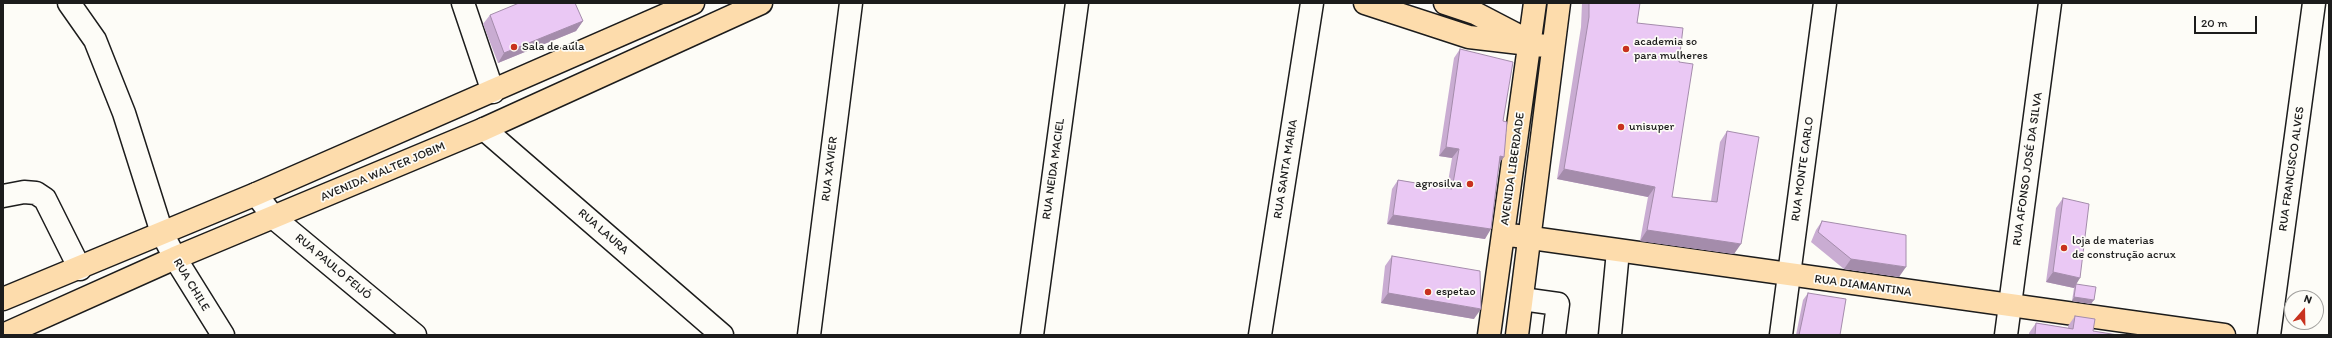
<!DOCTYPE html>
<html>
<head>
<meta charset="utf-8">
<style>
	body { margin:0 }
	#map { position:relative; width:2332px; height:338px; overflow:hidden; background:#fdfcf7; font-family:Itim,sans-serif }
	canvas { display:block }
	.frame { position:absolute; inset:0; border:4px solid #1c1c1c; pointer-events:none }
	.north { position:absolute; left:2284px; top:290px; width:40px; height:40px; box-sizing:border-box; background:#fdfcf7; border:1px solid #a3a29f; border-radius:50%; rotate:20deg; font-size:11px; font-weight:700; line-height:16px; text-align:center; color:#1c1c1c }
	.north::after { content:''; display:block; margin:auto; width:14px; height:18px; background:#c8321e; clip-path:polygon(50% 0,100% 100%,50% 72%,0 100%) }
	.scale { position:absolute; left:2194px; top:16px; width:63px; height:18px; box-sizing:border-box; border:2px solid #1c1c1c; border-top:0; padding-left:5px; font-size:12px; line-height:14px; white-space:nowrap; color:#1c1c1c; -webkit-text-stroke:3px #fdfcf7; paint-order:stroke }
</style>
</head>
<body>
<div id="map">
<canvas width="2332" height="338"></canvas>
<div class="frame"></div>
<div class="north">N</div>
<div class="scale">20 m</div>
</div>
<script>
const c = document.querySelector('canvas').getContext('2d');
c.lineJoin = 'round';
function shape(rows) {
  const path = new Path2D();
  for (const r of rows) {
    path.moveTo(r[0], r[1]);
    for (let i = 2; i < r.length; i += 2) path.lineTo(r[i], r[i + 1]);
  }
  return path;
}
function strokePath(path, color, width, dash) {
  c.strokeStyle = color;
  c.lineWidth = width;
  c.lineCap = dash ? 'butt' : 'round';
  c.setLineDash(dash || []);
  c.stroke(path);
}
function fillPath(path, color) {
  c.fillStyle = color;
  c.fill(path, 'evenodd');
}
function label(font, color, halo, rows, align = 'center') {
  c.font = font + ' Itim,sans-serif';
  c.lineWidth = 3.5;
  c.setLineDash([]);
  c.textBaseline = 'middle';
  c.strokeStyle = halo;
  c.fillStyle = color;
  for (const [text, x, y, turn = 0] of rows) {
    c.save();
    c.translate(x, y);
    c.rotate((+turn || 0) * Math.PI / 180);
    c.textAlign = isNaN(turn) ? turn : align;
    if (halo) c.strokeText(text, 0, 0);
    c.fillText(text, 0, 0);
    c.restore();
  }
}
const minor = shape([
	[69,3,95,40,124,113,162,233,175,258,223,335],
	[463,3,493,92],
	[484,129,722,335],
	[256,194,274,218,415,335],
	[3,196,24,192,36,193,45,199,80,269],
	[1522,299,1558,304,1554,335],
	[809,335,851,3],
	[1032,335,1077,3],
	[1260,335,1312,3],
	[1610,335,1618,251],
	[1781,335,1825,3],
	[2006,335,2050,3],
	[2269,335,2314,3]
]);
const major = shape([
	[1365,3,1469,37,1546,46],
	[1445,3,1475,13,1523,38],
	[1503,234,2224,335],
	[3,299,256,194,693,3],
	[3,335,175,258,484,129,761,3],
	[1489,335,1535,3],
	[1517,335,1559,3]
]);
strokePath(minor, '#1c1c1c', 25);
strokePath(major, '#1c1c1c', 25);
strokePath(minor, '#fdfcf7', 22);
strokePath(major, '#fddcac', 22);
fillPath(shape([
	[1582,3,1640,3,1637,23,1679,62,1672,197,1711,201,1720,142,1727,131,1734,254,1640,241,1648,197,1557,179,1581,27],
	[490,15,583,21,576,31,498,63,483,24],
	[1460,49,1503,121,1500,163,1485,239,1387,224,1392,189,1398,180,1447,188,1452,158,1439,156,1454,58],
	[2063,198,2076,284,2091,304,2072,301,2074,288,2046,282,2056,208],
	[1822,221,1899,277,1844,269,1811,242,1816,230],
	[1392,256,1474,319,1381,303,1385,266],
	[1808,293,1840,335,1796,335,1803,300],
	[2075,316,2093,331,2118,335,2029,335,2029,333,2036,323,2068,328,2068,326]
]), '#c9acd2');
fillPath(shape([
	[583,21,576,31,498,63,504,53],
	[1446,147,1459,149,1452,158,1439,156],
	[1500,156,1504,157,1497,166],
	[1564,169,1655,187,1648,197,1557,179],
	[1393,215,1491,229,1485,239,1387,224],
	[1647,230,1741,244,1734,254,1640,241],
	[1851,259,1906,267,1899,277,1844,269],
	[2053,272,2080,278,2074,288,2046,282],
	[1388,293,1481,309,1474,319,1381,303],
	[2074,297,2094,300,2091,304,2072,301]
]), '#a48cab');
const building = shape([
	[519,3,575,3,583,21,504,53,490,15,519,3],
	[1589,3,1640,3,1637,23,1683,28,1679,62,1693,64,1672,197,1717,202,1727,131,1759,137,1741,244,1647,230,1655,187,1564,169,1589,17,1589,3],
	[1460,49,1513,62,1503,121,1507,122,1504,157,1500,156,1491,229,1393,215,1398,180,1452,189,1459,149,1446,147,1460,49],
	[2063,198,2089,204,2080,278,2053,272,2063,198],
	[1822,221,1906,235,1906,267,1851,259,1818,232,1822,221],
	[1392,256,1480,271,1481,309,1388,293,1392,256],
	[2076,284,2096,287,2094,300,2074,297,2076,284],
	[1808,293,1846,299,1840,335,1799,335,1808,293],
	[2075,316,2095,319,2093,331,2118,335,2035,335,2036,323,2073,329,2075,316]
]);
fillPath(building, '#eac8f4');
strokePath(building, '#a48cab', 1);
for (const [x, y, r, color] of [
	[514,47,4,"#c8321e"],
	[1626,49,4,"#c8321e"],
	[1621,127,4,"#c8321e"],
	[1470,184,4,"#c8321e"],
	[2064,248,4,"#c8321e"],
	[1428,292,4,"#c8321e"]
]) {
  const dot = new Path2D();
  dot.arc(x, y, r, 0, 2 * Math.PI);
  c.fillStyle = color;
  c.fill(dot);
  strokePath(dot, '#fdfcf7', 1.5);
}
label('12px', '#1c1c1c', '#fdfcf7', [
	["academia so",1634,42],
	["para mulheres",1634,56],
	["Sala de aula",522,47],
	["unisuper",1629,127],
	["agrosilva",1462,184,"right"],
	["loja de materias",2072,241],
	["de construção acrux",2072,255],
	["espetao",1436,292]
], 'left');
label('12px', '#1c1c1c', '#fdfcf7', [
	["RUA XAVIER",830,169,-83],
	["RUA NEIDA MACIEL",1054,169,-82],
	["RUA SANTA MARIA",1286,169,-81],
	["AVENIDA LIBERDADE",1513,169,-82],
	["RUA MONTE CARLO",1803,169,-82],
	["RUA AFONSO JOSÉ DA SILVA",2028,169,-82],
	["RUA FRANCISCO ALVES",2292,169,-82],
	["AVENIDA WALTER JOBIM",383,172,-23],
	["RUA LAURA",603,232,41],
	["RUA PAULO FEIJÓ",333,267,40],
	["RUA CHILE",191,285,59],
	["RUA DIAMANTINA",1863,286,8]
]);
</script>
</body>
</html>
